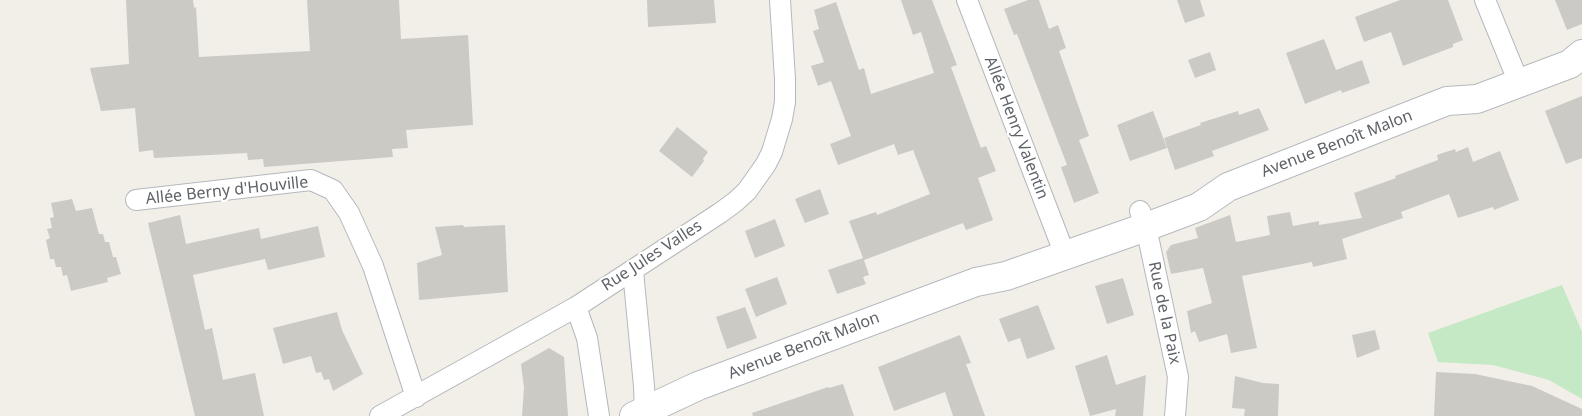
<!DOCTYPE html>
<html>
<head>
<meta charset="utf-8">
<style>
	body { margin:0 }
	canvas { display:block; background:#f1efe8 }
</style>
</head>
<body>
<canvas width="1582" height="416"></canvas>
<script>
const c = document.querySelector('canvas').getContext('2d');
c.lineJoin = 'round';
function fillPath(path, color) {
  c.fillStyle = color;
  c.fill(path, 'evenodd');
}
function shape(rows) {
  const path = new Path2D();
  for (const r of rows) {
    path.moveTo(r[0], r[1]);
    for (let i = 2; i < r.length; i += 2) path.lineTo(r[i], r[i + 1]);
  }
  return path;
}
function strokePath(path, color, width, dash) {
  c.strokeStyle = color;
  c.lineWidth = width;
  c.lineCap = dash ? 'butt' : 'round';
  c.setLineDash(dash || []);
  c.stroke(path);
}
function label(font, color, halo, rows, align = 'center') {
  c.font = font + ' "Noto Sans",sans-serif';
  c.lineWidth = 4.5;
  c.setLineDash([]);
  c.textBaseline = 'middle';
  c.strokeStyle = halo;
  c.fillStyle = color;
  for (const [text, x, y, turn = 0] of rows) {
    c.save();
    c.translate(x, y);
    c.rotate((+turn || 0) * Math.PI / 180);
    c.textAlign = isNaN(turn) ? turn : align;
    if (halo) c.strokeText(text, 0, 0);
    c.fillText(text, 0, 0);
    c.restore();
  }
}
fillPath(shape([
	[1562,285,1582,332,1582,399,1549,380,1493,365,1438,362,1428,333]
]), '#c5e8c5');
fillPath(shape([
	[126,0,193,0,194,8,196,7,199,57,310,51,307,0,399,0,401,39,468,35,473,125,406,130,408,148,392,149,393,157,264,167,263,159,248,160,247,153,154,158,153,150,139,152,135,108,101,111,90,68,129,64],
	[647,0,714,0,716,23,648,27],
	[901,0,932,0,957,65,951,67,981,148,986,146,996,171,978,178,993,220,966,230,963,223,864,260,869,275,863,277,866,284,837,294,828,270,863,258,849,221,876,212,877,215,930,194,913,150,898,155,894,144,838,165,830,144,851,136,831,81,818,86,811,66,824,62,813,31,819,29,814,10,836,2,859,70,864,68,871,94,934,73,921,32,913,35],
	[1028,0,1039,0,1049,29,1058,25,1066,48,1059,51,1089,136,1079,140,1099,193,1074,203,1061,167,1067,165,1017,34,1014,35,1004,9],
	[1177,0,1200,0,1205,16,1185,23],
	[1400,0,1448,0,1463,40,1453,44,1453,47,1403,66,1391,32,1364,42,1355,17],
	[1555,0,1582,0,1582,24,1567,30],
	[1324,39,1336,70,1362,60,1370,83,1342,93,1341,90,1305,104,1286,53],
	[1210,52,1216,70,1195,78,1188,60],
	[1582,96,1582,158,1566,164,1545,111],
	[1259,108,1269,130,1212,151,1214,156,1175,170,1164,138,1201,125,1200,123,1238,111,1239,115],
	[1153,111,1167,148,1130,161,1117,125],
	[677,127,708,152,703,159,704,161,692,177,659,151],
	[1468,147,1473,162,1500,151,1519,200,1494,210,1493,207,1458,218,1449,194,1401,212,1403,218,1342,239,1347,259,1313,267,1312,262,1242,276,1257,348,1231,353,1227,334,1199,342,1195,331,1191,333,1187,311,1212,303,1203,268,1171,274,1166,252,1171,245,1198,238,1195,228,1230,215,1236,242,1270,235,1267,216,1290,212,1293,226,1319,221,1319,225,1362,218,1354,193,1396,178,1395,176,1438,160,1437,155,1455,149,1456,152],
	[820,189,829,214,805,223,795,199],
	[72,199,76,211,92,208,99,234,103,234,105,242,109,242,113,257,116,257,121,274,107,278,108,282,71,291,67,275,63,276,61,267,56,267,54,259,50,259,46,240,50,238,47,229,52,228,50,218,54,217,51,203],
	[180,215,186,244,259,228,261,239,318,226,325,257,268,270,265,259,193,275,205,330,212,328,223,380,255,373,264,416,195,416,148,223],
	[775,219,785,246,755,258,745,231],
	[463,225,464,227,505,225,508,292,419,300,417,263,442,255,435,227],
	[777,277,787,304,756,317,745,289],
	[1123,278,1134,315,1107,324,1095,286],
	[1038,305,1055,349,1027,359,1020,338,1008,342,999,319],
	[745,307,757,338,727,349,716,317],
	[337,312,342,330,363,374,333,391,329,379,324,380,321,372,316,373,311,356,283,364,273,328],
	[1375,330,1380,349,1357,358,1352,335],
	[960,335,971,363,966,364,985,416,953,416,945,392,894,411,878,367],
	[549,348,564,357,568,416,522,416,524,388,521,364],
	[1107,355,1116,385,1146,375,1143,416,1115,416,1116,409,1090,416,1075,366],
	[1436,372,1475,374,1532,386,1582,409,1582,416,1434,416],
	[1235,376,1263,383,1279,384,1278,416,1244,416,1245,409,1232,408],
	[843,384,854,416,753,416,752,413,828,387,829,388]
]), '#cccac5');
const street = shape([
	[967,0,1065,255],
	[1485,0,1519,83],
	[136,200,311,180,333,190,349,213,373,266,416,397],
	[1140,211,1146,227,1178,377,1175,416],
	[633,271,644,386,645,411],
	[576,307,587,338,599,416],
	[380,416,576,307,720,213,735,202,747,191,766,164,772,152,782,119,785,102,785,79,780,0]
]);
const secondary = shape([
	[634,416,698,386,976,282,1006,276,1146,227,1199,207,1228,187,1447,101,1477,99,1570,64,1582,54]
]);
strokePath(street, '#b5b8bc', 22);
strokePath(secondary, '#b6babf', 30);
strokePath(street, '#fff', 20);
strokePath(secondary, '#fff', 28);
label('16px', '#5f6368', '#fff', [
	["Allée Henry Valentin",1016,128,69],
	["Avenue Benoît Malon",1337,144,-21],
	["Allée Berny d'Houville",227,191,-6],
	["Rue Jules Valles",652,256,-33],
	["Rue de la Paix",1164,313,78],
	["Avenue Benoît Malon",804,346,-21]
]);
</script>
</body>
</html>
